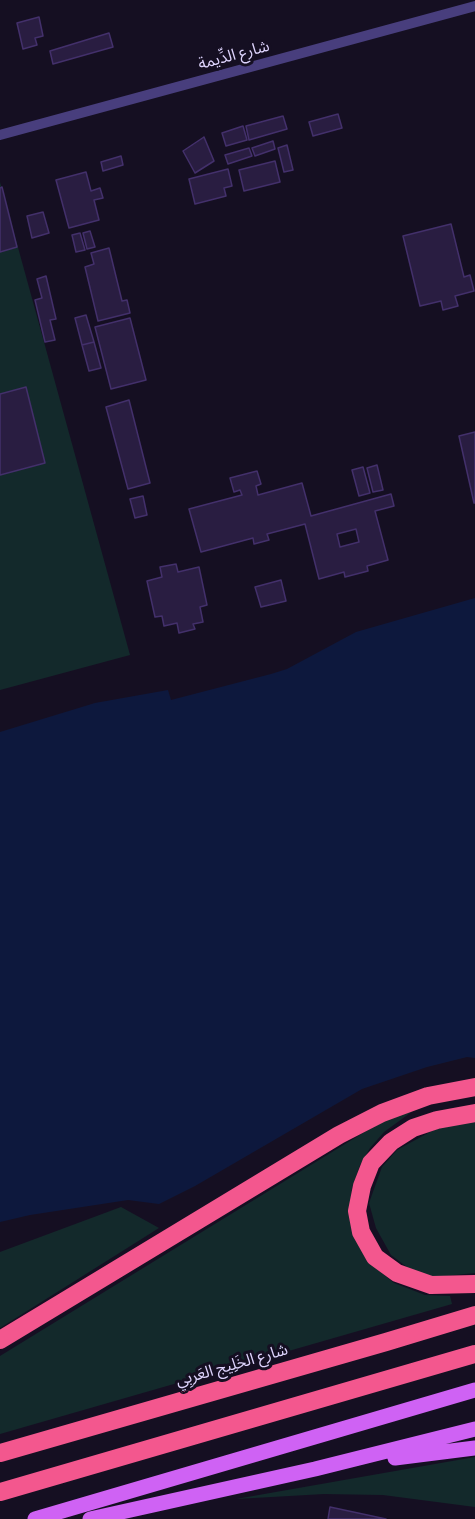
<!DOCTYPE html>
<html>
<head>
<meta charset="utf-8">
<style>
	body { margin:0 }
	canvas { display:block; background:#150f22 }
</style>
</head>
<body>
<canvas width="475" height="1519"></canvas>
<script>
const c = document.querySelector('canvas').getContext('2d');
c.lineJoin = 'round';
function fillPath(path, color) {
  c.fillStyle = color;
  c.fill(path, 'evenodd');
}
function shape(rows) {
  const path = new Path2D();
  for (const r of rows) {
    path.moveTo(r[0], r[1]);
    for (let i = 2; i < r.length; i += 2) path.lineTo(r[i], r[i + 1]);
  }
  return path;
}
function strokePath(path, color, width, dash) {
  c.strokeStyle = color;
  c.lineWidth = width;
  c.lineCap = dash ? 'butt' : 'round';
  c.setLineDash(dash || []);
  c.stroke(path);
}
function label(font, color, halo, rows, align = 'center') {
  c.font = font + ' "Titillium Web","Noto Sans Arabic",sans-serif';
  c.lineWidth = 6;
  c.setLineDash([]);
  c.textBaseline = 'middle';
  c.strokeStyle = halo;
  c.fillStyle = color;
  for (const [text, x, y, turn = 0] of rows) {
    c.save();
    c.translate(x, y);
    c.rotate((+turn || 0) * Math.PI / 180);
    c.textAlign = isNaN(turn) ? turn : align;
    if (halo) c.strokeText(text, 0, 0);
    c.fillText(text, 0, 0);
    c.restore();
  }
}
fillPath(shape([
	[0,182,130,655,0,690],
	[417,1108,384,1132,370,1148,360,1165,352,1188,349,1212,371,1264,394,1283,425,1295,450,1296,452,1304,0,1434,0,1356,363,1133,388,1119],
	[475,1119,475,1273,434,1277,411,1270,391,1255,376,1228,369,1203,382,1167,397,1150,430,1132,455,1122],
	[121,1207,159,1228,0,1328,0,1252],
	[475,1457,475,1507,383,1495,324,1494,236,1499]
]), '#13292b');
fillPath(shape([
	[475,598,475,1058,467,1057,427,1067,362,1089,195,1186,159,1204,128,1200,30,1215,0,1222,0,732,95,703,168,690,171,700,271,674,287,669,356,632]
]), '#0d183d');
const building = shape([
	[39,17,43,36,35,38,37,45,23,49,17,23,39,17],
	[109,33,113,47,53,64,50,51,109,33],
	[338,114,342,128,313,136,309,122,338,114],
	[283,116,287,129,249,140,246,126,283,116],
	[243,126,247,140,226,146,222,133,243,126],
	[204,137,214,161,195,173,183,151,204,137],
	[273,141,275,149,255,156,252,148,273,141],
	[287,145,293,170,284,172,278,148,287,145],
	[249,148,252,156,228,164,225,155,249,148],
	[121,156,123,165,103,171,101,162,121,156],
	[275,161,280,182,244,191,239,170,275,161],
	[228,169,232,186,224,188,226,196,195,204,189,179,228,169],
	[86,172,91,191,100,188,103,198,94,200,99,220,69,228,56,180,86,172],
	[2,187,17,247,0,252,0,188,2,187],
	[43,212,49,233,32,238,27,216,43,212],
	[451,224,464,277,470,275,474,291,455,296,458,306,443,310,441,301,420,306,403,236,451,224],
	[90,231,95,247,87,249,83,233,90,231],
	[80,233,85,250,76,252,72,235,80,233],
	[109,248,122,301,127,300,130,313,98,321,85,267,94,264,91,253,109,248],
	[46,276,56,319,50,320,55,340,45,342,35,300,42,298,37,279,46,276],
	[86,315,94,342,82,345,75,318,86,315],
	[130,318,146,380,111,389,95,327,130,318],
	[94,342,101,368,89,371,82,345,94,342],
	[26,387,45,463,0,475,0,394,26,387],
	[129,400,150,483,128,489,106,407,129,400],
	[475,432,475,503,474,503,459,436,475,432],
	[377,465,383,490,373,492,367,468,377,465],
	[363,467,370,493,359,496,352,470,363,467],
	[257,471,261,484,256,486,258,495,302,483,311,516,391,494,394,506,375,511,388,560,367,566,368,571,345,577,344,572,319,579,305,524,267,534,269,540,254,544,253,538,201,552,189,509,242,495,240,490,234,492,230,478,257,471],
	[356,529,359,542,340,547,337,534,356,529],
	[143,496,147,515,135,518,130,499,143,496],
	[176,564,178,572,199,567,207,605,200,607,203,622,193,624,195,629,179,633,177,623,164,626,162,616,155,617,147,581,162,577,160,567,176,564],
	[281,580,286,601,261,607,255,587,281,580],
	[330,1507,386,1519,328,1519,330,1507]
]);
fillPath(building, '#291d41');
strokePath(building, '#43306b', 1.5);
strokePath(shape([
	[0,135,475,6]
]), '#483e7d', 10);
strokePath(shape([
	[395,1458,475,1448],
	[35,1519,475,1390],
	[90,1519,315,1469,475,1429]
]), '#cf62f4', 15);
strokePath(shape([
	[475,1113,437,1120,413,1128,391,1142,371,1163,362,1186,357,1211,361,1232,375,1257,397,1273,431,1285,475,1284],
	[0,1340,339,1135,382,1113,428,1096,475,1087],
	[0,1453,386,1342,475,1315],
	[0,1492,475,1354]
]), '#f3578e', 18);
label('16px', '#ddd3fc', '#150f22', [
	["شارع الدِّيمة",234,56,-15],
	["شارع الخَلِيج العَربِي",232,1366,-16]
]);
</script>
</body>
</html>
